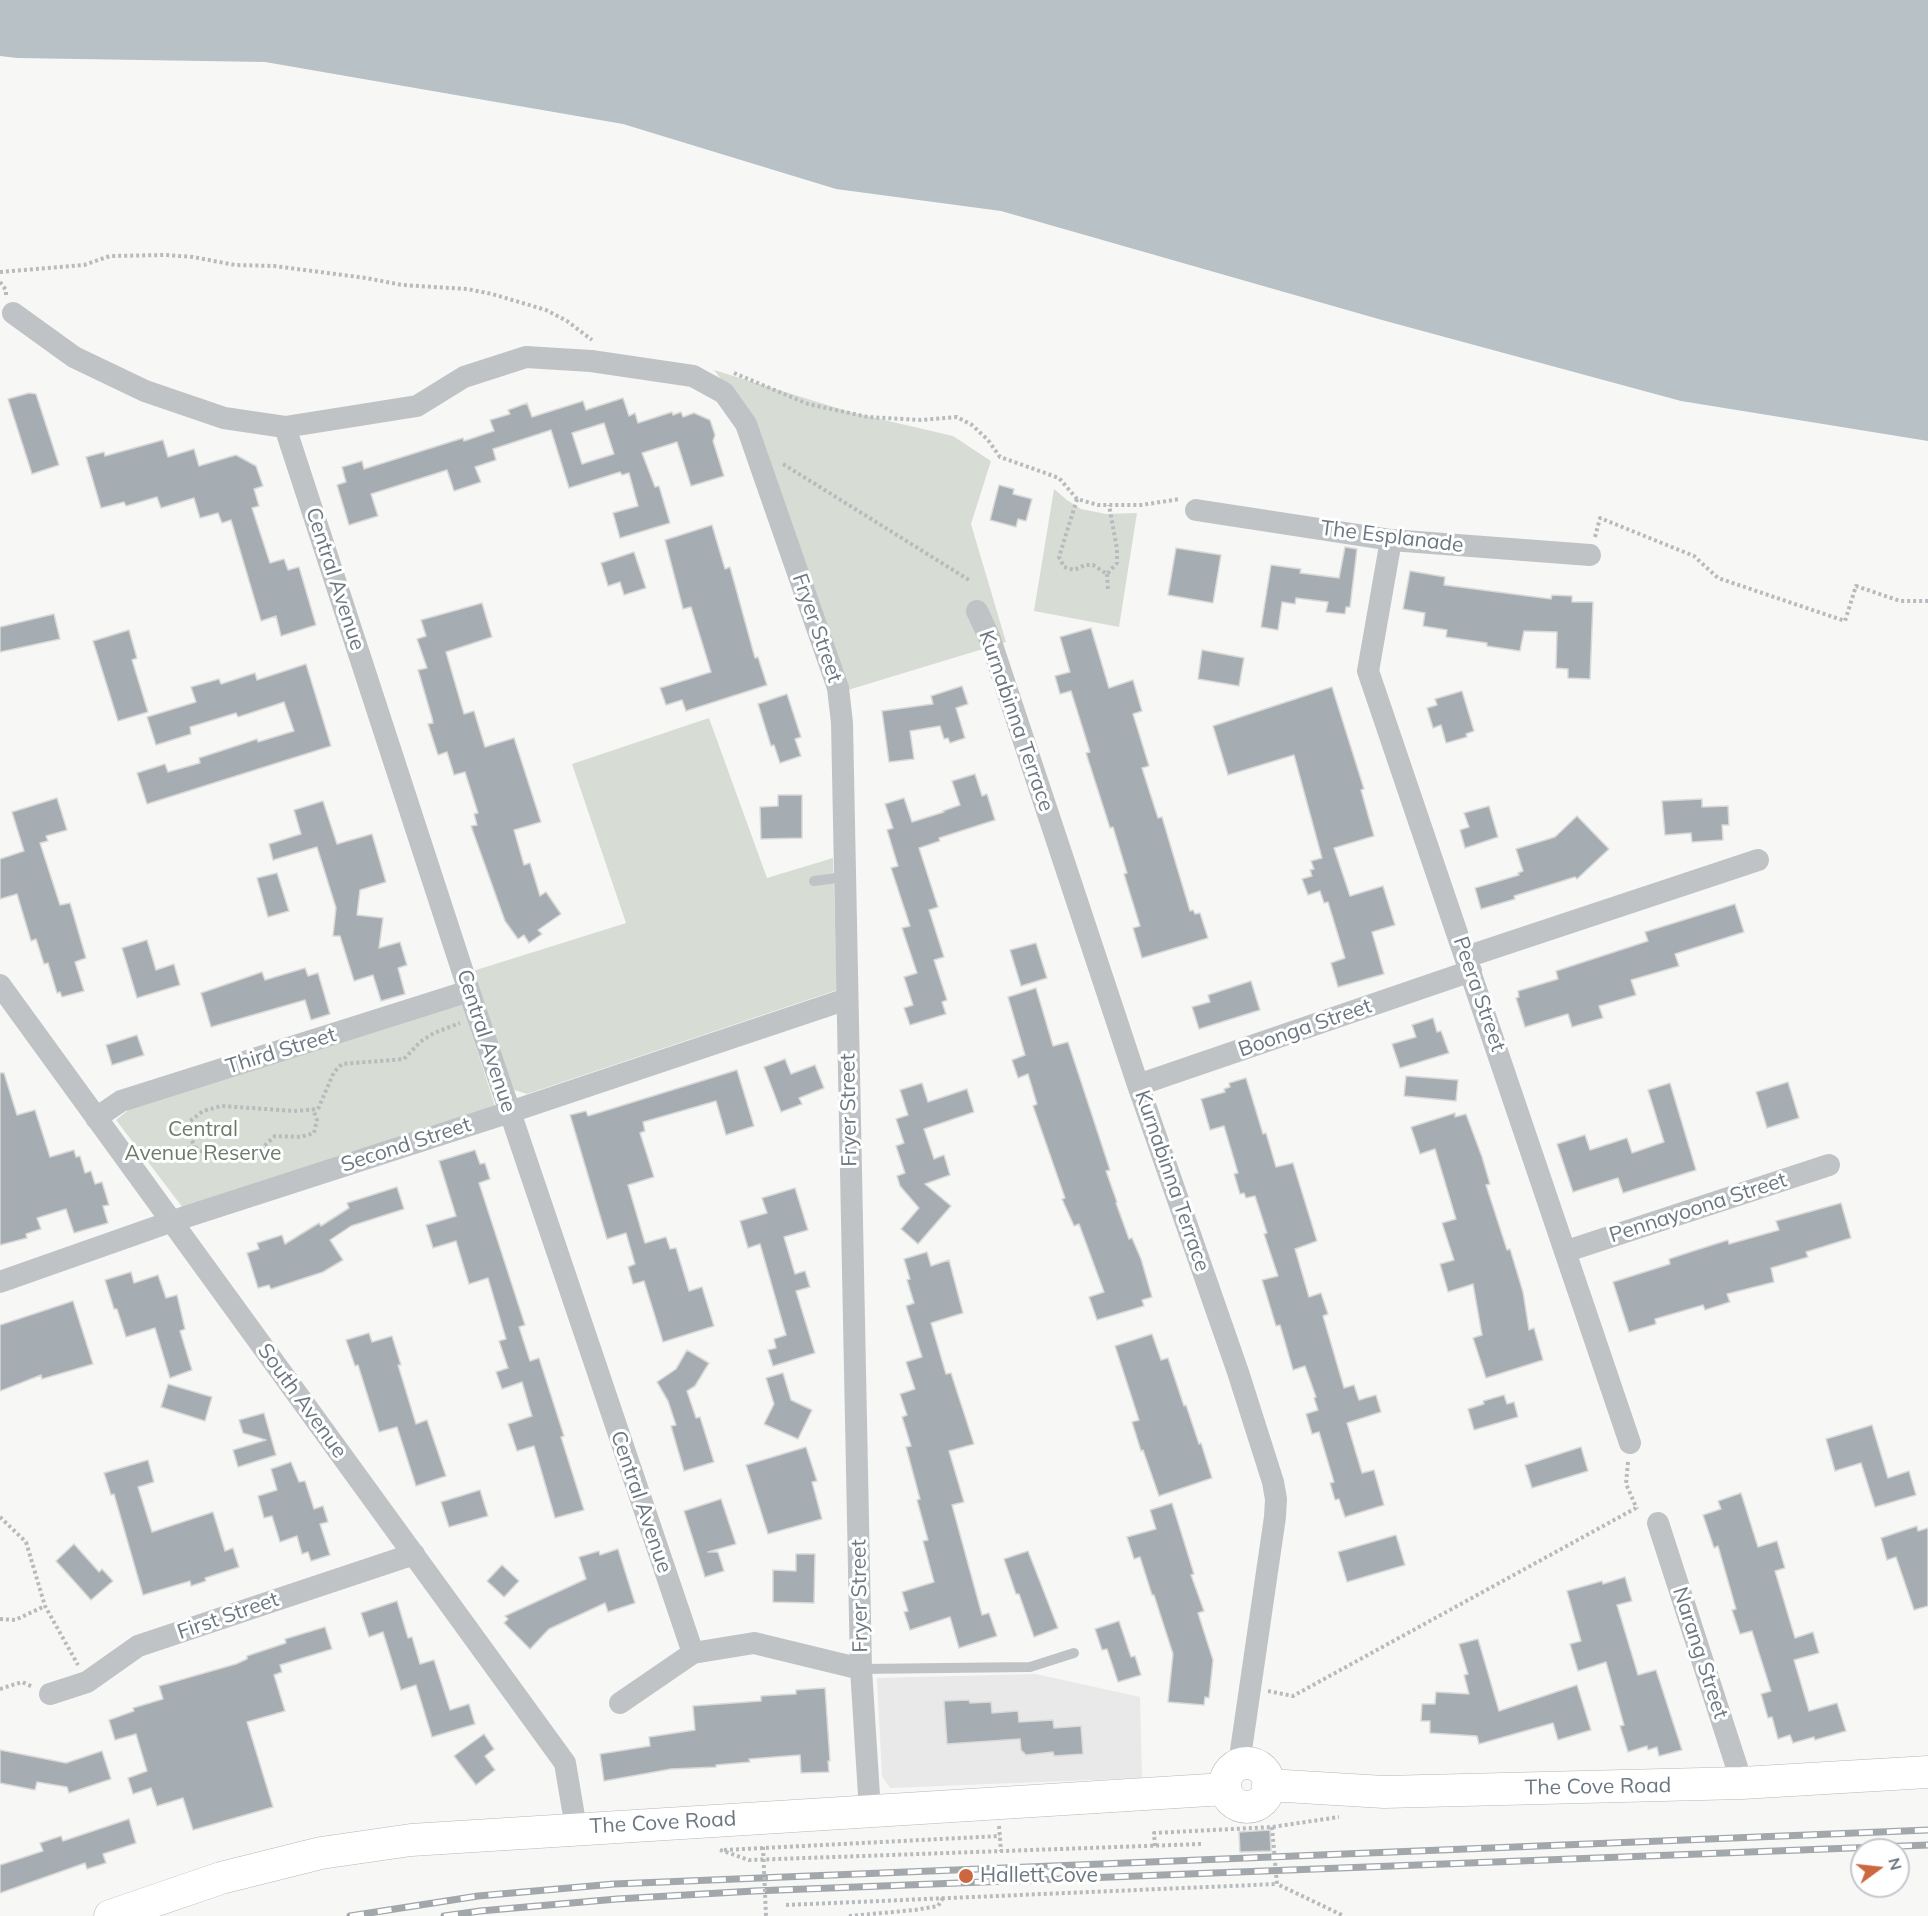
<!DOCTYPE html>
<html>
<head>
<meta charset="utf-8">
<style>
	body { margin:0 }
	#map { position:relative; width:1928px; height:1916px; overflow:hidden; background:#f7f8f5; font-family:Mulish,sans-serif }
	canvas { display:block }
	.north { position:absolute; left:1850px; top:1838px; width:60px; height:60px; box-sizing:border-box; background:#fff; border:2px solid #c4c9cd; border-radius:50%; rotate:75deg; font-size:16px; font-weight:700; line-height:24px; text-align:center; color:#6b7782 }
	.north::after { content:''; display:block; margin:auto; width:21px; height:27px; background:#cd6740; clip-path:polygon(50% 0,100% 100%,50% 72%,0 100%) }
</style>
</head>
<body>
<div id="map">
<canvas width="1928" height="1916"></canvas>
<div class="north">N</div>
</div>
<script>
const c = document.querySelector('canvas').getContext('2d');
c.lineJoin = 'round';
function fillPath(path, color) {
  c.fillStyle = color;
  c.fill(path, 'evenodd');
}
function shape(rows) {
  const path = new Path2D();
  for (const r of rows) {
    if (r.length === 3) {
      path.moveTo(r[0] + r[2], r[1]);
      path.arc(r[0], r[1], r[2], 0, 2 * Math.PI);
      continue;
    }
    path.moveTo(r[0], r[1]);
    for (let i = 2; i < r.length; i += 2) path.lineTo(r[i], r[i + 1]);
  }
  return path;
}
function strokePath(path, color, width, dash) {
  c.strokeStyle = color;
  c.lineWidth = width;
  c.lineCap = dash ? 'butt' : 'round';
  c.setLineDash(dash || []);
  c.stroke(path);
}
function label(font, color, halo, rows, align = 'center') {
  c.font = font + ' Mulish,sans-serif';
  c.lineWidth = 6;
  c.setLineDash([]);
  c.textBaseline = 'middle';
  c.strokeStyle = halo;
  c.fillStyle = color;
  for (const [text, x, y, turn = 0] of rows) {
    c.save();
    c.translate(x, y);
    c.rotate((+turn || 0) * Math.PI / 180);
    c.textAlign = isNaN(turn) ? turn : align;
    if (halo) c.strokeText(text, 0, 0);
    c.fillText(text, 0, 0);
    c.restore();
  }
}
fillPath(shape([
	[1036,1674,1140,1697,1142,1778,890,1788,882,1776,877,1678]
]), '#e8e9e8');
fillPath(shape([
	[714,370,850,412,953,436,991,461,971,524,1006,642,848,690,755,423],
	[1054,489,1067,500,1081,509,1106,514,1137,513,1119,627,1034,611],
	[709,718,767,878,833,858,837,990,527,1094,514,1090,473,971,626,923,572,764],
	[462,1003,495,1106,183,1208,116,1120,132,1107]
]), '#d7dcd5');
fillPath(shape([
	[0,0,1928,0,1928,441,1681,401,1382,320,1001,211,836,189,623,124,265,62,17,58,0,56]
]), '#b8c1c6');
const building = shape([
	[29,393,36,394,59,465,32,474,8,399,29,393],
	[623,398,629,416,635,413,638,423,672,412,673,415,681,412,683,417,694,413,710,420,715,435,713,441,724,476,691,486,677,442,642,453,655,487,659,486,670,523,620,538,613,513,638,506,629,473,622,475,620,472,569,488,551,430,493,449,496,460,475,467,481,482,454,491,447,470,371,494,378,516,349,525,337,485,346,482,342,467,362,461,364,469,463,438,464,441,494,431,490,420,510,414,508,410,527,403,532,417,583,401,586,410,623,398],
	[604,423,614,454,582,464,572,433,604,423],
	[163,440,168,457,194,449,199,466,236,455,256,466,263,486,254,489,259,506,252,508,270,563,284,559,288,570,299,567,316,625,281,636,276,616,261,621,231,520,222,523,218,513,200,518,194,498,161,508,157,497,126,506,124,502,101,508,86,457,104,452,105,456,163,440],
	[999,485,1014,489,1013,494,1032,499,1026,521,1018,519,1016,527,990,520,999,485],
	[712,525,725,569,730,567,755,658,758,657,767,685,686,711,682,700,666,705,660,688,711,672,691,607,683,609,665,540,712,525],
	[1345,547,1357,549,1350,607,1346,607,1345,614,1326,612,1328,602,1296,598,1295,604,1282,602,1278,630,1261,627,1271,565,1301,569,1300,573,1339,578,1345,547],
	[1176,548,1221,555,1213,603,1168,595,1176,548],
	[634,552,646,588,624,595,620,582,608,586,601,563,634,552],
	[1410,571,1445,577,1444,585,1551,599,1552,595,1572,596,1572,602,1593,602,1590,679,1568,678,1568,669,1556,668,1557,632,1524,631,1520,651,1487,646,1487,643,1446,637,1447,630,1423,626,1425,613,1403,609,1410,571],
	[482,603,492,637,446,652,464,714,474,711,485,747,514,738,541,822,514,830,524,865,530,863,540,896,546,892,561,914,538,930,542,934,529,943,524,935,518,939,505,921,471,826,477,825,474,814,478,813,465,772,454,775,447,752,438,755,428,724,433,723,432,718,418,670,427,668,417,639,426,636,421,620,482,603],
	[54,614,60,639,0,652,0,627,54,614],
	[1091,628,1109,688,1133,680,1142,711,1133,714,1149,766,1142,768,1158,818,1162,817,1190,911,1193,910,1195,914,1200,913,1208,938,1142,958,1133,928,1140,926,1124,874,1127,873,1113,827,1110,828,1086,753,1090,752,1071,691,1060,694,1055,676,1070,672,1060,637,1091,628],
	[129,630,137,658,132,660,148,712,118,721,93,641,129,630],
	[1202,650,1244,658,1239,686,1198,679,1202,650],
	[306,664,331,746,147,804,137,773,165,764,168,772,200,763,199,758,239,745,257,739,258,742,294,731,284,702,238,717,236,713,190,727,191,734,156,745,147,717,196,702,191,687,219,679,221,684,255,673,257,680,306,664],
	[962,686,968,704,956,708,965,738,950,743,948,738,944,739,940,726,910,731,914,759,889,762,882,711,933,704,931,696,962,686],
	[1332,687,1364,789,1361,790,1374,836,1334,848,1350,896,1383,886,1395,925,1372,932,1384,974,1338,987,1331,963,1345,958,1328,902,1324,903,1320,891,1308,895,1302,879,1312,876,1310,870,1314,869,1311,861,1322,858,1294,755,1228,775,1213,726,1332,687],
	[1462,691,1474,731,1466,734,1467,737,1446,743,1441,725,1433,728,1427,708,1437,705,1435,699,1462,691],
	[787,694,801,737,795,739,801,756,780,763,774,745,771,746,758,704,787,694],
	[975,774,982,796,987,794,995,820,939,838,940,841,919,848,938,907,929,910,944,957,934,960,947,1000,942,1002,946,1014,910,1025,904,1008,913,1005,904,977,917,973,902,928,910,926,891,868,898,866,887,830,893,828,885,804,904,798,912,822,944,812,943,811,960,805,952,781,975,774],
	[778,795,802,795,802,838,761,839,760,807,778,806,778,795],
	[57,798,67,830,46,836,48,841,40,843,60,905,70,903,86,958,75,962,84,991,62,997,60,992,57,993,48,963,44,964,36,939,31,941,17,894,0,899,0,859,24,851,12,812,57,798],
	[1702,799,1702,807,1728,806,1729,825,1722,825,1723,840,1692,842,1691,833,1665,835,1662,801,1702,799],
	[323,801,337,844,372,834,386,882,360,890,357,915,383,918,379,948,400,942,407,965,398,968,405,994,381,1001,373,975,354,981,340,936,333,936,336,908,317,847,273,860,269,844,301,834,294,810,323,801],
	[1489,806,1498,837,1465,848,1460,830,1469,827,1464,813,1489,806],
	[1577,816,1609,849,1577,879,1575,877,1514,896,1515,899,1481,909,1475,888,1519,875,1518,873,1523,871,1516,849,1555,837,1577,816],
	[277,873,289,911,268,917,257,878,277,873],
	[1735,904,1744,932,1675,954,1679,966,1631,980,1636,995,1599,1006,1603,1018,1572,1027,1568,1014,1525,1027,1516,998,1519,997,1518,991,1558,979,1556,971,1648,941,1645,932,1735,904],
	[147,940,156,970,174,964,180,985,137,998,122,948,147,940],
	[1036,943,1047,978,1021,986,1010,950,1036,943],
	[305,968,308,976,318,973,330,1014,311,1020,305,1000,211,1027,201,993,262,972,265,980,305,968],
	[1251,981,1260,1010,1199,1029,1192,1007,1210,1002,1208,995,1251,981],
	[1036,988,1053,1046,1068,1042,1110,1170,1106,1171,1117,1202,1116,1203,1129,1239,1132,1238,1141,1259,1152,1297,1142,1300,1144,1306,1097,1320,1089,1297,1104,1292,1079,1224,1074,1226,1062,1199,1065,1198,1033,1106,1037,1104,1028,1074,1018,1078,1012,1060,1025,1055,1008,997,1036,988],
	[1433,1018,1437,1032,1441,1031,1449,1053,1400,1068,1392,1044,1416,1037,1412,1025,1433,1018],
	[137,1035,144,1055,112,1065,106,1045,137,1035],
	[785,1059,791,1074,815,1065,824,1088,799,1098,802,1104,781,1112,764,1067,785,1059],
	[737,1070,754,1126,726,1135,716,1101,643,1122,645,1131,640,1133,654,1177,628,1185,645,1243,666,1237,670,1249,676,1248,689,1291,702,1287,714,1326,663,1342,644,1281,633,1284,628,1267,635,1264,626,1233,607,1239,570,1115,586,1111,588,1116,737,1070],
	[0,1073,4,1073,17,1115,35,1110,50,1157,74,1150,76,1157,80,1156,85,1173,91,1171,95,1184,102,1182,109,1205,103,1206,108,1223,74,1233,66,1209,37,1218,41,1229,26,1234,27,1238,0,1245,0,1073],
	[1406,1076,1458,1080,1456,1101,1404,1096,1406,1076],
	[1246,1078,1263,1134,1266,1133,1276,1167,1293,1163,1317,1241,1295,1249,1309,1297,1321,1293,1328,1314,1323,1316,1344,1388,1354,1385,1359,1400,1376,1395,1381,1412,1347,1423,1362,1473,1374,1470,1384,1505,1345,1517,1339,1499,1335,1500,1330,1483,1334,1482,1319,1432,1312,1434,1306,1414,1318,1410,1314,1398,1316,1397,1305,1366,1293,1370,1280,1325,1276,1326,1262,1280,1278,1276,1264,1234,1267,1233,1255,1196,1246,1198,1244,1193,1240,1194,1234,1174,1238,1173,1224,1126,1210,1130,1201,1099,1225,1092,1224,1089,1230,1087,1229,1083,1246,1078],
	[1788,1082,1799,1118,1767,1128,1756,1092,1788,1082],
	[922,1083,928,1102,967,1089,974,1112,924,1129,934,1159,944,1155,950,1175,925,1184,951,1206,918,1244,901,1229,919,1208,900,1186,897,1176,905,1173,896,1146,904,1143,896,1119,908,1115,900,1090,922,1083],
	[1670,1083,1696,1170,1623,1193,1618,1178,1573,1192,1557,1144,1585,1135,1590,1150,1627,1138,1632,1153,1664,1142,1648,1090,1670,1083],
	[1455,1113,1455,1117,1466,1114,1482,1157,1490,1184,1486,1185,1507,1250,1510,1249,1523,1292,1529,1330,1534,1328,1543,1360,1486,1378,1473,1338,1482,1335,1473,1284,1448,1292,1440,1264,1454,1260,1442,1223,1456,1219,1435,1149,1420,1154,1411,1127,1455,1113],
	[475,1150,480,1164,485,1163,490,1179,479,1183,525,1325,519,1327,530,1361,539,1358,564,1436,561,1437,584,1510,555,1518,534,1446,517,1451,508,1424,532,1416,522,1382,502,1389,496,1372,508,1368,499,1341,506,1339,488,1278,469,1284,456,1241,433,1248,426,1225,456,1216,439,1161,475,1150],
	[397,1187,404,1209,351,1226,330,1240,343,1260,323,1272,271,1289,269,1285,258,1288,247,1253,259,1249,257,1243,282,1235,285,1244,319,1223,321,1226,349,1208,347,1203,397,1187],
	[795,1188,808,1230,784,1237,795,1274,805,1271,810,1287,796,1291,815,1353,773,1366,768,1350,776,1348,774,1339,786,1335,760,1244,748,1248,740,1221,767,1213,762,1198,795,1188],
	[1841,1203,1851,1238,1806,1252,1808,1257,1771,1268,1774,1282,1727,1294,1730,1302,1705,1310,1703,1305,1655,1319,1656,1324,1629,1332,1613,1282,1670,1264,1669,1259,1687,1253,1728,1240,1729,1244,1779,1230,1776,1221,1841,1203],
	[927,1252,931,1266,949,1260,963,1313,931,1323,946,1374,951,1373,974,1444,949,1451,964,1502,952,1505,982,1615,989,1613,997,1636,959,1648,950,1617,910,1630,904,1612,908,1611,902,1592,934,1582,923,1541,928,1540,917,1500,920,1499,906,1447,911,1446,902,1417,907,1415,900,1394,915,1389,906,1362,922,1357,906,1306,914,1303,907,1280,910,1279,904,1259,927,1252],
	[131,1272,134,1283,158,1275,166,1298,177,1295,185,1329,180,1331,192,1370,170,1378,155,1328,126,1337,117,1309,114,1309,105,1280,131,1272],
	[73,1301,93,1364,42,1379,41,1375,0,1391,0,1325,73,1301],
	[369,1333,372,1342,392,1336,401,1365,398,1365,416,1424,427,1420,446,1476,416,1486,397,1427,379,1432,358,1365,355,1366,346,1340,369,1333],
	[1152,1334,1161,1360,1168,1358,1184,1406,1186,1405,1199,1444,1201,1443,1212,1478,1159,1496,1143,1450,1141,1451,1132,1422,1139,1420,1115,1346,1152,1334],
	[687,1350,709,1363,695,1386,687,1391,696,1418,700,1417,714,1462,684,1471,671,1426,676,1425,668,1401,657,1382,676,1369,687,1350],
	[783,1373,791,1400,812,1410,798,1439,764,1424,774,1404,766,1378,783,1373],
	[168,1384,212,1397,205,1421,161,1407,168,1384],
	[1504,1395,1507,1404,1514,1402,1518,1417,1474,1430,1468,1409,1484,1404,1483,1401,1504,1395],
	[264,1413,276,1455,238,1467,233,1450,266,1440,243,1433,239,1420,264,1413],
	[1872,1425,1888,1478,1909,1471,1916,1495,1875,1507,1861,1463,1835,1471,1826,1439,1872,1425],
	[806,1447,817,1481,812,1482,822,1519,768,1534,746,1465,806,1447],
	[1581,1447,1588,1471,1532,1488,1525,1465,1581,1447],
	[148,1460,154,1482,138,1487,152,1532,213,1512,225,1551,233,1548,239,1567,205,1578,206,1581,191,1586,190,1581,143,1595,114,1494,111,1495,104,1473,148,1460],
	[291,1462,299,1482,305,1481,314,1509,323,1506,328,1522,320,1524,330,1555,311,1561,308,1552,302,1554,297,1536,280,1542,272,1516,264,1518,258,1496,277,1490,271,1469,291,1462],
	[480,1490,488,1516,449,1527,441,1502,480,1490],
	[1741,1493,1758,1547,1777,1541,1785,1568,1775,1571,1795,1638,1813,1632,1819,1653,1794,1660,1809,1711,1837,1703,1846,1731,1815,1740,1814,1737,1793,1743,1790,1735,1778,1739,1772,1717,1768,1718,1761,1694,1771,1691,1752,1631,1740,1634,1732,1610,1736,1609,1718,1546,1714,1548,1703,1515,1721,1509,1718,1501,1741,1493],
	[721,1499,736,1544,708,1552,718,1552,724,1571,705,1577,684,1511,721,1499],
	[1172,1503,1194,1574,1191,1575,1204,1611,1198,1613,1213,1660,1209,1698,1205,1697,1204,1705,1168,1702,1173,1654,1154,1595,1152,1595,1140,1557,1134,1559,1127,1537,1156,1529,1150,1510,1172,1503],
	[1917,1526,1918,1531,1928,1528,1928,1606,1914,1610,1896,1557,1887,1560,1881,1538,1917,1526],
	[1396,1535,1405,1565,1347,1582,1338,1552,1396,1535],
	[74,1544,99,1572,102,1569,113,1581,91,1600,56,1561,74,1544],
	[618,1549,635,1603,608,1612,605,1603,549,1629,530,1649,504,1623,508,1619,505,1616,586,1579,579,1557,599,1551,600,1555,618,1549],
	[1028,1551,1058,1628,1034,1637,1019,1594,1016,1594,1004,1559,1028,1551],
	[796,1554,815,1554,814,1603,773,1602,773,1570,796,1571,796,1554],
	[502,1565,519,1581,504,1597,487,1581,502,1565],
	[1625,1577,1632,1601,1617,1605,1638,1675,1656,1670,1682,1750,1659,1756,1657,1747,1648,1750,1647,1746,1628,1752,1620,1726,1624,1725,1606,1662,1578,1671,1570,1644,1581,1641,1567,1591,1602,1581,1603,1584,1625,1577],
	[397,1601,408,1638,412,1637,420,1664,434,1660,450,1710,469,1704,475,1724,432,1737,416,1685,401,1690,383,1632,369,1637,361,1613,397,1601],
	[1119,1621,1131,1657,1135,1656,1141,1675,1118,1682,1107,1649,1102,1650,1095,1629,1119,1621],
	[325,1627,332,1649,280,1665,282,1672,274,1675,285,1711,247,1722,273,1807,193,1830,183,1798,157,1806,151,1788,133,1794,128,1778,147,1771,136,1734,115,1740,109,1720,134,1711,133,1708,163,1699,159,1686,236,1664,247,1659,247,1656,286,1643,285,1639,325,1627],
	[1478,1639,1499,1711,1577,1685,1591,1730,1558,1740,1553,1723,1479,1744,1477,1736,1430,1733,1430,1721,1421,1721,1422,1704,1435,1704,1436,1692,1469,1694,1464,1675,1468,1674,1459,1644,1478,1639],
	[825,1688,830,1761,828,1761,829,1772,801,1773,800,1755,749,1759,750,1762,716,1765,716,1767,671,1769,604,1781,600,1754,650,1746,649,1737,695,1730,693,1706,761,1701,761,1696,796,1694,796,1690,825,1688],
	[969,1700,970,1703,991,1702,992,1713,1018,1711,1019,1722,1053,1720,1054,1728,1081,1726,1083,1754,1054,1756,1053,1752,1026,1755,1021,1750,1020,1739,947,1744,944,1701,969,1700],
	[484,1734,494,1749,485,1756,495,1770,476,1785,454,1756,484,1734],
	[0,1750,66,1763,102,1751,111,1779,69,1793,67,1787,37,1782,35,1790,0,1783,0,1750],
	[129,1819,136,1843,103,1854,106,1863,87,1869,85,1863,0,1893,0,1865,43,1851,40,1843,61,1836,63,1841,129,1819],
	[1270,1830,1271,1851,1240,1852,1239,1832,1270,1830]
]);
fillPath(building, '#a6adb2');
strokePath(building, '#d9d9d8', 1.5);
const secondary = shape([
	[1247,1785,22],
	[1268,1785,1384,1792,1742,1783,1928,1772],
	[110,1916,221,1878,321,1853,411,1840,1225,1789]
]);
strokePath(secondary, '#b3b7bb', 33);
strokePath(shape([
	[0,272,84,265,110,256,166,255,193,257,235,265,274,266,366,278,402,285,467,289,492,294,546,310,567,321,592,340],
	[0,282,6,290,6,295],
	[734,373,808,404,868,417,921,420,957,417,972,425,988,440,1000,457,1059,478,1077,499,1098,505,1141,505,1180,499],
	[783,464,969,580],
	[1077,499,1059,557,1064,567,1074,570,1085,565,1093,565,1107,574,1117,563,1117,549,1109,505],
	[1595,537,1600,518,1694,556,1718,578,1845,621,1856,586,1900,601,1928,601],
	[1107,574,1108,591],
	[195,1147,208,1156,223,1156,232,1149,248,1154,260,1150,275,1136,301,1137,314,1133,317,1120,313,1109],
	[154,1162,173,1152,195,1147,190,1137,189,1122,203,1111,221,1106,295,1111,318,1109,334,1072,342,1064,404,1059,420,1042,434,1033,460,1023],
	[1628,1462,1626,1484,1637,1509],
	[0,1517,26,1542,45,1606,78,1665],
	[0,1619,15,1620,45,1606],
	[0,1689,22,1682,33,1687],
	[1268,1691,1293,1696,1636,1508],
	[999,1826,1001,1851],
	[1272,1827,1277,1884,1344,1916],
	[1155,1846,1154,1833,1272,1827,1339,1817],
	[720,1850,749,1860,1201,1844],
	[724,1850,1000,1836],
	[786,1905,1277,1884],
	[849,1916,915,1910,938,1906,943,1898]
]), '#b8bbbd', 4, [3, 3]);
strokePath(shape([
	[814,881,845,877],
	[861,1669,1030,1667,1074,1653]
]), '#c0c3c6', 10);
strokePath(shape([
	[13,313,74,357,145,391,224,418,285,427,417,406,464,377,526,357,591,361,693,376,724,393,746,424,838,688,842,723,861,1669,870,1811],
	[285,427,469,991,693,1653],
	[1196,510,1391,540,1590,555],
	[1391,540,1368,671,1630,1443],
	[977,611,990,639,1138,1085,1238,1372,1273,1482,1276,1499,1275,1517,1239,1764],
	[1466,957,1758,860],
	[0,985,565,1763,576,1828],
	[1138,1085,1471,971],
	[96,1118,121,1101,469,991],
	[1567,1251,1829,1165],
	[0,1282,173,1221,510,1112,847,999],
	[1658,1523,1742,1783],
	[50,1694,87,1682,138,1646,414,1554],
	[620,1703,693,1653,754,1643,861,1669]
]), '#c0c3c6', 22);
strokePath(secondary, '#fff', 32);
const rail = shape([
	[350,1916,478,1896,614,1884,1928,1830],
	[444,1916,480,1911,617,1899,754,1891,1928,1845]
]);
strokePath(rail, '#a2a7ac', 7);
strokePath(rail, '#fff', 4.5, [14]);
strokePath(shape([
	[763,1847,766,1916]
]), '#b8bbbd', 4, [3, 3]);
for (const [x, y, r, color] of [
	[966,1876,8,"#cd6740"]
]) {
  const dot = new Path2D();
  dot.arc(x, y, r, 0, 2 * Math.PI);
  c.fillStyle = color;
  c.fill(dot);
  strokePath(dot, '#fff', 2);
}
label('21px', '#6b7782', '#fff', [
	["The Esplanade",1392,537,7],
	["Central Avenue",335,579,72],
	["Fryer Street",817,628,71],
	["Kurnabinna Terrace",1016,721,71],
	["Peera Street",1479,994,71],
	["Boonga Street",1305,1028,-19],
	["Central Avenue",486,1041,72],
	["Third Street",281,1051,-17],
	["Fryer Street",849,1110,-91],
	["Second Street",406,1145,-18],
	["Kurnabinna Terrace",1172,1181,71],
	["Pennayoona Street",1698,1208,-18],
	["South Avenue",302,1401,54],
	["Central Avenue",641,1502,71],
	["Fryer Street",860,1596,-91],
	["First Street",228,1616,-19],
	["Narang Street",1700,1653,72],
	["The Cove Road",1598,1787,-1],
	["The Cove Road",663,1823,-3]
]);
label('21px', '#6b7a69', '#fff', [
	["Central",203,1130],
	["Avenue Reserve",203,1154]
]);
label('21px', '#6b7782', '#fff', [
	["Hallett Cove",980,1876]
], 'left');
</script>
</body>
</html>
